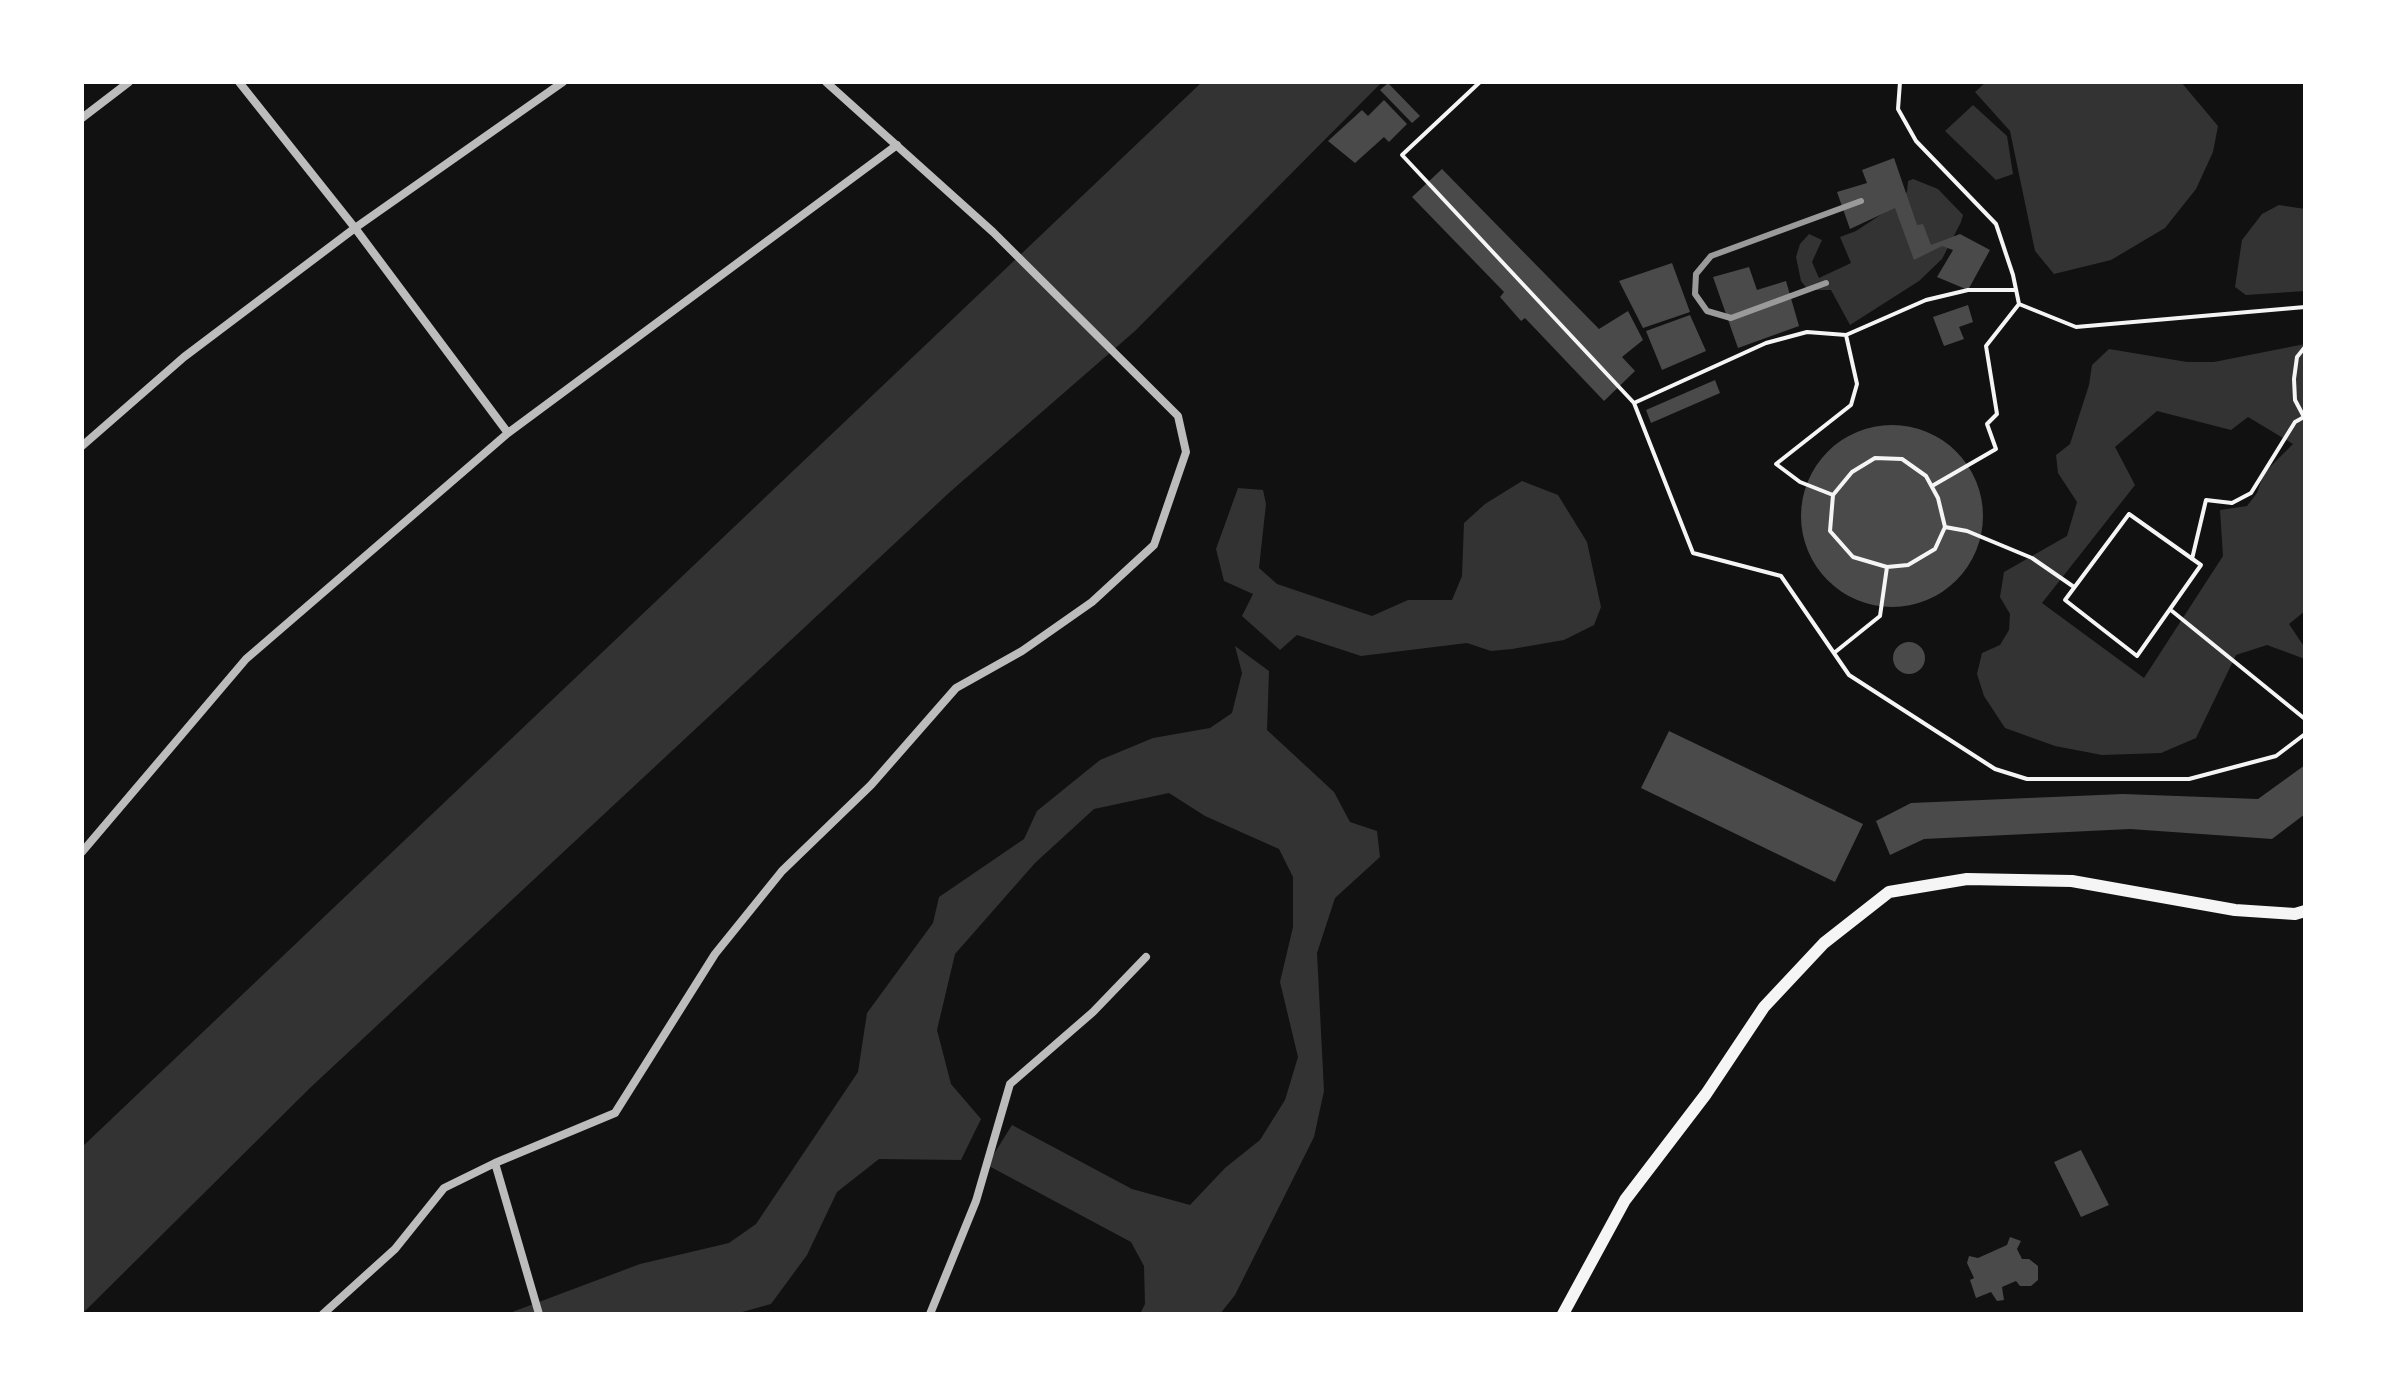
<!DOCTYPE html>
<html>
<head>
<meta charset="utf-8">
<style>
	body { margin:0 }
	#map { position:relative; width:2387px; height:1396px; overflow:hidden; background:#111; font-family:"Roboto Condensed",sans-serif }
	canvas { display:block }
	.frame { position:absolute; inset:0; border:84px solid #fff; pointer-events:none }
</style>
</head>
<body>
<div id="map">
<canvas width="2387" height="1396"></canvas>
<div class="frame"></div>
</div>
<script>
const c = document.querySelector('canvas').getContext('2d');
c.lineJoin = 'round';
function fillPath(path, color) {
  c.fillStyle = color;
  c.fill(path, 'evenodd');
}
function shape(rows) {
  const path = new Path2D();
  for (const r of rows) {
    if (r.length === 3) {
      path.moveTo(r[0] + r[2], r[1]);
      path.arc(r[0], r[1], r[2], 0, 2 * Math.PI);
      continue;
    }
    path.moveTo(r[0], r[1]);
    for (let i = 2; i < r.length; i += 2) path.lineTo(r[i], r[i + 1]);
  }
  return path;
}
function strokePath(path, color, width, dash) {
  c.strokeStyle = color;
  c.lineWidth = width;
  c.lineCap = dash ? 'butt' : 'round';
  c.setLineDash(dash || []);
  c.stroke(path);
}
fillPath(shape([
	[1202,82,1382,82,1135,331,951,491,311,1087,82,1314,82,1147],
	[1986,82,2181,82,2218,126,2213,152,2196,189,2165,228,2111,260,2054,274,2035,251,2010,131,1975,92],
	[1973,105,2007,136,2013,174,1996,180,1945,131],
	[1913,179,1938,189,1963,215,1961,222,1942,259,1919,281,1850,325,1831,290,1808,290,1801,281,1796,257,1800,244,1809,234,1822,240,1812,262,1819,278,1851,263,1840,237,1856,231,1894,206,1907,192,1908,181],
	[2279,205,2305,209,2305,291,2246,295,2235,287,2242,240,2262,214],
	[2305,344,2305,611,2289,624,2305,648,2305,659,2267,645,2236,655,2196,738,2161,753,2102,755,2055,746,2005,728,1984,696,1977,674,1982,653,2000,645,2009,630,2010,614,2000,597,2004,572,2067,536,2077,502,2058,473,2056,455,2070,444,2089,385,2092,365,2109,349,2187,362,2214,362],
	[2157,411,2231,430,2248,417,2293,444,2264,473,2257,493,2247,506,2220,510,2223,556,2144,678,2042,603,2135,485,2115,447],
	[1522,481,1558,495,1587,542,1601,607,1594,625,1564,640,1512,649,1491,651,1467,643,1361,656,1297,635,1280,650,1242,616,1253,594,1224,581,1216,549,1238,488,1263,490,1266,504,1259,568,1277,584,1372,616,1408,600,1452,600,1462,576,1464,523,1485,504],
	[1235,646,1269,671,1267,730,1334,792,1350,822,1377,831,1380,857,1335,898,1317,953,1324,1091,1314,1137,1235,1295,1220,1314,1140,1314,1145,1304,1144,1266,1131,1242,987,1165,1012,1125,1132,1189,1190,1205,1225,1168,1260,1140,1285,1100,1298,1057,1280,982,1293,927,1293,877,1279,849,1205,816,1169,793,1094,809,1035,863,955,954,937,1030,951,1084,981,1119,961,1160,879,1159,837,1192,807,1255,771,1304,735,1314,507,1314,640,1264,729,1243,756,1224,858,1072,867,1013,933,923,939,897,1024,839,1037,811,1100,760,1153,738,1210,728,1232,713,1242,673]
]), '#333');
fillPath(shape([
	[1388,83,1420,116,1412,123,1380,90],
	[1384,100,1407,124,1389,142,1384,137,1355,163,1328,141,1362,110,1368,116],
	[1894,158,1917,225,1923,224,1931,245,1960,234,1990,250,1968,290,1937,277,1953,250,1942,246,1914,260,1895,208,1850,229,1837,192,1867,183,1862,170],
	[1442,169,1599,329,1628,311,1643,340,1622,357,1635,371,1604,401,1525,318,1521,321,1500,297,1504,292,1412,197],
	[1672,263,1690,312,1643,328,1619,281],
	[1749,267,1757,290,1786,281,1799,326,1738,348,1713,277],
	[1968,305,1973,322,1959,327,1964,339,1944,346,1933,317],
	[1690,315,1706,351,1662,370,1646,331],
	[1715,380,1720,393,1651,423,1646,410],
	[1892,516,91],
	[1909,658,16],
	[1669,731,1863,824,1835,882,1641,788],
	[2305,765,2305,814,2272,839,2130,829,1924,839,1890,855,1876,821,1911,803,2123,794,2258,799],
	[2081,1150,2109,1205,2081,1217,2054,1162],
	[2010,1237,2021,1241,2017,1249,2022,1259,2029,1259,2038,1266,2038,1280,2031,1286,2020,1286,2016,1281,2002,1287,2004,1300,1997,1301,1991,1292,1976,1298,1970,1280,1974,1278,1967,1263,1969,1256,1978,1258,2007,1245]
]), '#4a4a4a');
strokePath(shape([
	[1480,82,1402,155,1634,403,1693,553,1781,576,1849,675,1995,769,2027,779,2189,779,2276,756,2305,734],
	[1900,82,1898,109,1916,141,1996,224,2013,275,2019,304,2076,327,2305,307],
	[1634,403,1766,343,1807,332,1846,335,1926,300,1968,290,2016,290],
	[1932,486,1996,449,1987,424,1997,414,1986,346,2019,304],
	[1833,495,1852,472,1875,458,1902,459,1926,476,1938,498,1945,527,1935,549,1908,565,1887,567],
	[2129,514,2201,565,2137,656,2065,600,2129,514],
	[1945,527,1967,531,2032,558,2074,587],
	[2192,559,2206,500,2232,503,2251,493,2295,422,2304,417,2295,400,2294,379,2297,357,2305,347],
	[2172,611,2305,719],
	[1834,653,1880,616,1887,567,1853,557,1830,531,1833,495,1800,482,1776,464,1851,405,1857,384,1846,335]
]), '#f5f5f5', 4);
strokePath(shape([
	[239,82,355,228,508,433],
	[82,118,129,82],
	[82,446,184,357,355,228,563,82],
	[82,852,246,659,508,433,897,145],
	[495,1163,539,1314],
	[323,1314,395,1249,444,1188,495,1163,615,1113,715,954,782,871,871,785,956,688,1022,651,1092,602,1154,545,1186,452,1178,416,993,232,826,82],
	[930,1314,976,1201,1010,1084,1093,1012,1146,957]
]), '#bcbcbc', 8);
strokePath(shape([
	[1563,1314,1625,1200,1706,1094,1764,1007,1824,943,1889,892,1967,879,2072,881,2235,910,2295,914,2305,911]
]), '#f5f5f5', 12);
strokePath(shape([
	[1826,283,1731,318,1707,311,1695,294,1696,274,1711,256,1861,201]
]), '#9a9a9a', 6);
</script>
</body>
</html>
